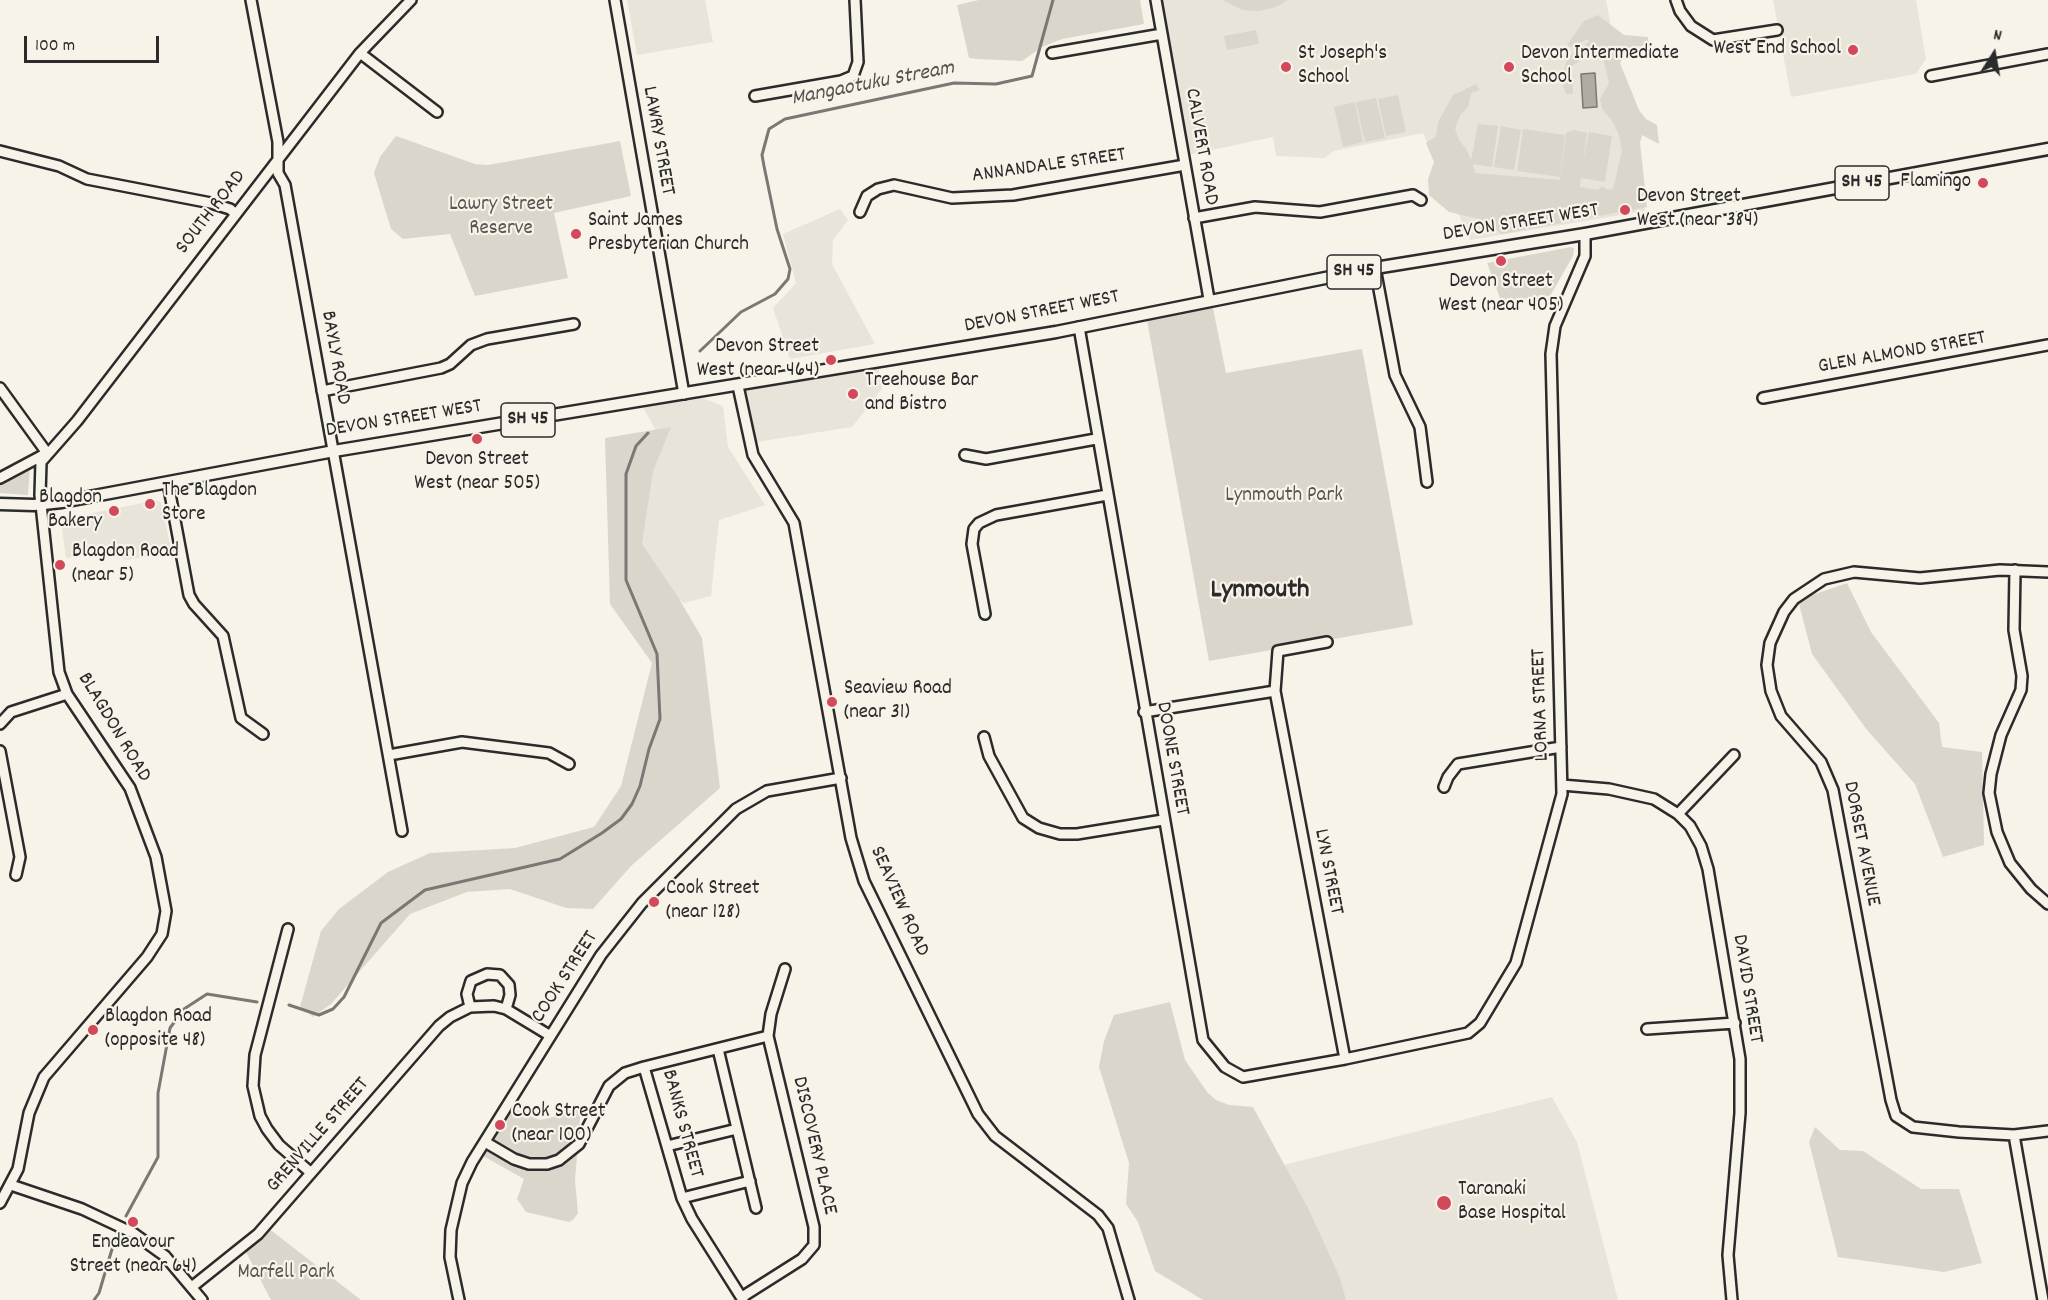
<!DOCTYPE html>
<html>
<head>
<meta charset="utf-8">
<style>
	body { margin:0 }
	#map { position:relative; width:2048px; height:1300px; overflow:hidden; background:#f7f3e8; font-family:Dekko,sans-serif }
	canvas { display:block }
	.north { position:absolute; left:1964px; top:24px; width:60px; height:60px; -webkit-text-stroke:4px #f7f3e8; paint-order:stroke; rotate:11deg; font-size:16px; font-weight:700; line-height:24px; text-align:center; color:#2b2b2b }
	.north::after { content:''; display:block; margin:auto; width:21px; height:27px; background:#2b2b2b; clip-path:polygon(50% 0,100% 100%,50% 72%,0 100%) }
	.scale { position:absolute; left:24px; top:36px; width:135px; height:27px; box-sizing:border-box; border:3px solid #2b2b2b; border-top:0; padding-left:8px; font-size:18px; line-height:21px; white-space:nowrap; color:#2b2b2b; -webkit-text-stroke:4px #f7f3e8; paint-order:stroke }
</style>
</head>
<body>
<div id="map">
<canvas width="2048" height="1300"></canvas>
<div class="north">N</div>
<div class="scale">100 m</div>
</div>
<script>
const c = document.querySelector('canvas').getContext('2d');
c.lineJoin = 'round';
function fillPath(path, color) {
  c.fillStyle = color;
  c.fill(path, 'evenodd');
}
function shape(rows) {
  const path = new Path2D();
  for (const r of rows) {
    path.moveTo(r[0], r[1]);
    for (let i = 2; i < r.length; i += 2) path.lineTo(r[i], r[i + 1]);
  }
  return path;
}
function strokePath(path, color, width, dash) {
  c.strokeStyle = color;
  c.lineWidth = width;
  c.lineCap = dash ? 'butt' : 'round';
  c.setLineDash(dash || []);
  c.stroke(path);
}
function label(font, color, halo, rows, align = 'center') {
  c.font = font + ' Dekko,sans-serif';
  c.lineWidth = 4.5;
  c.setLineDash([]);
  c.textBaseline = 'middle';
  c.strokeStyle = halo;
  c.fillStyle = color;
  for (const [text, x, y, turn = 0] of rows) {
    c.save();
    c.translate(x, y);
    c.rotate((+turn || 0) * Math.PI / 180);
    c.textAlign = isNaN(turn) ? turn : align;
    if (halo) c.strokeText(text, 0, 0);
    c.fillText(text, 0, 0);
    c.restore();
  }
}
fillPath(shape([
	[627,0,705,0,713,42,637,55],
	[1161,0,1606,0,1645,211,1470,240,1423,133,1334,151,1325,158,1276,156,1273,137,1188,155],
	[1773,0,1916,0,1926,59,1916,74,1791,97],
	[840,209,848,220,833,240,832,264,875,344,790,359,773,308,796,283,783,234],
	[878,366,882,389,852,427,750,443,743,389],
	[699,397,723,406,728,447,765,505,719,520,711,596,684,603,669,592,630,551,657,432,641,404],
	[157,500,161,503,172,553,126,560,112,551,66,558,62,529,65,521,73,517],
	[1552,1097,1577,1142,1618,1300,1326,1300,1284,1165]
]), '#e8e4da');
fillPath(shape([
	[979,0,1140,0,1144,24,1062,39,1042,47,1022,61,978,59,969,58,957,5],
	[1222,0,1288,0,1276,7,1259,11,1242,10],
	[1598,15,1624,35,1648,37,1649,45,1635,47,1624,56,1620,63,1639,110,1646,119,1657,125,1659,144,1642,135,1640,143,1647,207,1502,234,1480,219,1449,212,1429,195,1428,179,1434,162,1426,143,1436,136,1438,122,1453,95,1476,84,1480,90,1471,93,1468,107,1461,114,1455,128,1459,140,1467,150,1471,161,1478,124,1498,126,1492,167,1473,164,1475,173,1560,180,1566,133,1574,130,1587,133,1583,161,1589,132,1612,136,1605,182,1581,178,1580,187,1598,190,1602,186,1608,190,1613,189,1622,151,1619,135,1611,119,1602,109,1600,99,1609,83,1602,53,1590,54,1572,66,1573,94,1566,94,1563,86,1566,78,1564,70,1568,57,1589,42,1588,39,1571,47,1567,45,1584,21],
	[1256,30,1259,44,1227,50,1224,36],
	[1398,95,1406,132,1386,136,1378,99],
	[1376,98,1385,138,1365,142,1356,102],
	[1355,102,1363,142,1343,147,1334,107],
	[1501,126,1521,130,1514,170,1494,167],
	[1523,129,1565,135,1560,177,1517,171],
	[396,136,475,164,488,165,620,141,631,196,554,213,568,278,475,296,450,234,403,239,391,229,374,173,380,157],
	[1571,247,1574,249,1573,256,1550,296,1501,301,1487,263],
	[1213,308,1226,373,1362,349,1413,625,1209,661,1147,320],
	[671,427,653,471,642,544,678,597,702,638,720,788,631,866,593,909,566,908,510,889,467,892,410,914,331,1004,313,1017,300,1007,321,931,339,909,388,872,430,853,515,848,594,827,621,786,652,663,610,604,605,438],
	[30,466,28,495,0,493,0,483],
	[1847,583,1871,632,1939,723,1942,747,1982,752,1984,845,1943,857,1915,784,1867,730,1812,654,1798,600],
	[1170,1002,1185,1060,1207,1092,1216,1100,1229,1105,1253,1107,1309,1210,1340,1278,1346,1300,1203,1300,1155,1271,1138,1222,1126,1204,1129,1163,1099,1067,1104,1041,1114,1015],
	[505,1105,540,1120,553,1117,569,1106,581,1106,575,1180,578,1213,574,1219,569,1222,526,1212,517,1199,524,1179,478,1153],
	[1815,1127,1840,1150,1863,1151,1921,1189,1959,1189,1982,1263,1944,1272,1838,1257,1809,1142],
	[268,1228,361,1300,271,1300,246,1252]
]), '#dad6cc');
const water = shape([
	[1595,73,1597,107,1583,108,1581,74,1595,73]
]);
fillPath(water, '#afaca4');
strokePath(water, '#7a7874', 1.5);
strokePath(shape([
	[700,351,741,312,775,294,788,279,790,269,777,229,764,166,762,155,769,129,785,119,954,83,996,84,1032,76,1053,0],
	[289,1005,319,1015,333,1009,344,997,381,923,425,890,560,859,602,833,621,819,632,804,640,786,649,749,660,719,657,654,626,580,626,474,636,446,648,433],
	[126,1216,158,1157,158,1093,170,1028,184,1009,207,994,257,1002],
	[94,1300,99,1293,115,1239]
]), '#7a7874', 3);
const minor = shape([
	[251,0,278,142,278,173,285,185,402,831],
	[615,0,684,394],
	[1156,0,1209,299],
	[1676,0,1680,11,1691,26,1713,40,1777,30],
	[360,53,437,112],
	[1052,53,1162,34],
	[1931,76,2048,54],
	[755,96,841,81,853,76,858,62,855,0],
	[0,151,59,166,87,179,211,203,230,209,236,214],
	[860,212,867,196,878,189,894,185,952,198,1013,195,1185,165],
	[1194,218,1255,207,1320,212,1413,195,1421,200],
	[1375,268,1395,375,1420,427,1427,482],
	[1079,327,1203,1040,1225,1067,1243,1077,1345,1059,1468,1033,1480,1023,1516,963,1562,794,1551,354,1555,326,1585,256,1585,234],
	[738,386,753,455,794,523,851,838,864,881,978,1114,995,1136,1098,1215,1108,1228,1129,1300],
	[0,388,47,453],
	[322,391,441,368,450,364,471,345,487,339,574,324],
	[1763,398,2048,345],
	[965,455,986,459,1096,439],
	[0,478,47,453],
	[168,483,189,595,194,604,223,636,241,718,263,734],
	[2015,570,2014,630,2022,676,2021,690,2001,735,1991,774,1989,793,1997,832,2010,863,2031,889,2048,904],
	[2048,572,2000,570,1920,578,1854,572,1824,579,1794,599,1784,612,1770,643,1767,665,1771,691,1781,716,1821,762,1833,790,1891,1100,1896,1116,1913,1127,1959,1132,2014,1135,2048,1131],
	[985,614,972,544,974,529,979,523,996,515,1107,495],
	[1327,642,1278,651,1275,691,1345,1059],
	[1144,712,1275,691],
	[0,724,11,712,67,694],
	[984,737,989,756,1023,818,1039,828,1060,834,1077,834,1163,820],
	[0,751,20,857,16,875],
	[389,755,462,742,549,753,569,764],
	[1562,785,1609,789,1654,799,1678,814,1690,826,1701,846,1708,869,1740,1059,1740,1113,1728,1255,1732,1300],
	[1444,787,1448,777,1458,764,1561,747],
	[1678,814,1734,755],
	[288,929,255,1055,253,1086,260,1116,267,1129,279,1145,310,1172],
	[470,1007,467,994,471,981,487,974,500,975,509,985,510,995,506,1009],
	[1647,1029,1735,1023],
	[718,1049,756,1208],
	[2014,1135,2043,1300],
	[485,1142,514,1159,529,1164,547,1164,559,1160,579,1144,609,1086,625,1073,644,1067],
	[667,1146,737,1129],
	[11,1185,82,1209,133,1233,165,1256,202,1300],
	[682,1198,750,1181],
	[0,1203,18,1169,29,1113,44,1077,147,957,162,934,166,911,156,857,130,788,67,694,59,672,40,495,41,462,77,421,360,53,411,0],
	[193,1286,258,1234,439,1026,450,1017,470,1007,494,1006,506,1009,549,1035],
	[742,1297,802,1259,814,1245,814,1227,768,1036,771,1014,785,969],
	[459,1300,450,1257,451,1230,462,1183,472,1162,601,955,642,903,736,809,767,791,841,778],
	[743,1300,692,1219,682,1198,644,1067,768,1036]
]);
const major = shape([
	[0,504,34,505,62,502,334,451,1056,332,1375,268,1585,234,2048,149]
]);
strokePath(minor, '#2b2b2b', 14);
strokePath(major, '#2b2b2b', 15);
strokePath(minor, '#f7f3e8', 9);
strokePath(major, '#f7f3e8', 10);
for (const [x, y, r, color] of [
	[1853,50,6,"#d1495b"],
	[1286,67,6,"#d1495b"],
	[1509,67,6,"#d1495b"],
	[1983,183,6,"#d1495b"],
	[1625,210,6,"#d1495b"],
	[576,234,6,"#d1495b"],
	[1501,261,6,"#d1495b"],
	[831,360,6,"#d1495b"],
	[853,394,6,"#d1495b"],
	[477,439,6,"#d1495b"],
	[150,504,6,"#d1495b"],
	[114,511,6,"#d1495b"],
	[60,565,6,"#d1495b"],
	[832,702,6,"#d1495b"],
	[654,902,6,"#d1495b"],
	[93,1030,6,"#d1495b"],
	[500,1125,6,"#d1495b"],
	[1444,1203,8,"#d1495b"],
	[133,1222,6,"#d1495b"]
]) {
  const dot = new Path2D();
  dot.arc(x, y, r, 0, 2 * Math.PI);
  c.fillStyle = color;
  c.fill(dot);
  strokePath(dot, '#f7f3e8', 2);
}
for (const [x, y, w] of [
	[1862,183,54],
	[1354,272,54],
	[528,420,54]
]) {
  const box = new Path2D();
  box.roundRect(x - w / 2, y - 17, w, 34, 4.5);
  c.fillStyle = '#f7f3e8';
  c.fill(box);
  strokePath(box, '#2b2b2b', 1.5);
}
label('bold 20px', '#2b2b2b', null, [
	["SH 45",1862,183],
	["SH 45",1354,272],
	["SH 45",528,420]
]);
label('21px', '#2b2b2b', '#f7f3e8', [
	["West End School",1841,50,"right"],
	["St Joseph's",1298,55],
	["School",1298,79],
	["Devon Intermediate",1521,55],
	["School",1521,79],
	["Flamingo",1971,183,"right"],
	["Devon Street",1637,198],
	["West (near 384)",1637,222],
	["Saint James",588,222],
	["Presbyterian Church",588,246],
	["Devon Street",1501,283,"center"],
	["West (near 405)",1501,307,"center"],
	["Devon Street",819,348,"right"],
	["West (near 464)",819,372,"right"],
	["Treehouse Bar",865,382],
	["and Bistro",865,406],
	["Devon Street",477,461,"center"],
	["West (near 505)",477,485,"center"],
	["The Blagdon",162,492],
	["Store",162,516],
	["Blagdon",102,499,"right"],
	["Bakery",102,523,"right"],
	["Blagdon Road",72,553],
	["(near 5)",72,577],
	["Seaview Road",844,690],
	["(near 31)",844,714],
	["Cook Street",666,890],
	["(near 128)",666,914],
	["Blagdon Road",105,1018],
	["(opposite 48)",105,1042],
	["Cook Street",512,1113],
	["(near 100)",512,1137],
	["Taranaki",1458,1191],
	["Base Hospital",1458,1215],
	["Endeavour",133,1244,"center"],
	["Street (near 64)",133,1268,"center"]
], 'left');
label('21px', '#2b2b2b', '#f7f3e8', [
	["LAWRY STREET",657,141,80],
	["CALVERT ROAD",1200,147,80],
	["ANNANDALE STREET",1049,167,-8],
	["SOUTH ROAD",212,213,-52],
	["DEVON STREET WEST",1521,224,-9],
	["DEVON STREET WEST",1042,313,-11],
	["GLEN ALMOND STREET",1902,354,-10],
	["BAYLY ROAD",334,358,80],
	["DEVON STREET WEST",404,420,-9],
	["LORNA STREET",1542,705,-92],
	["BLAGDON ROAD",113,728,59],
	["DOONE STREET",1171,759,80],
	["DORSET AVENUE",1860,844,79],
	["LYN STREET",1327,872,79],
	["SEAVIEW ROAD",898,902,66],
	["COOK STREET",566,978,-57],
	["DAVID STREET",1746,989,81],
	["BANKS STREET",681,1124,75],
	["GRENVILLE STREET",319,1136,-49],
	["DISCOVERY PLACE",813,1146,77]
]);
label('21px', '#575653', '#f7f3e8', [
	["Lawry Street",501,206],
	["Reserve",501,230],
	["Lynmouth Park",1284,497],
	["Marfell Park",286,1274]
]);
label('italic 22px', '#53524f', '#f7f3e8', [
	["Mangaotuku Stream",873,85,-11]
]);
label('bold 27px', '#2b2b2b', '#f7f3e8', [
	["Lynmouth",1260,592]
]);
</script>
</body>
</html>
